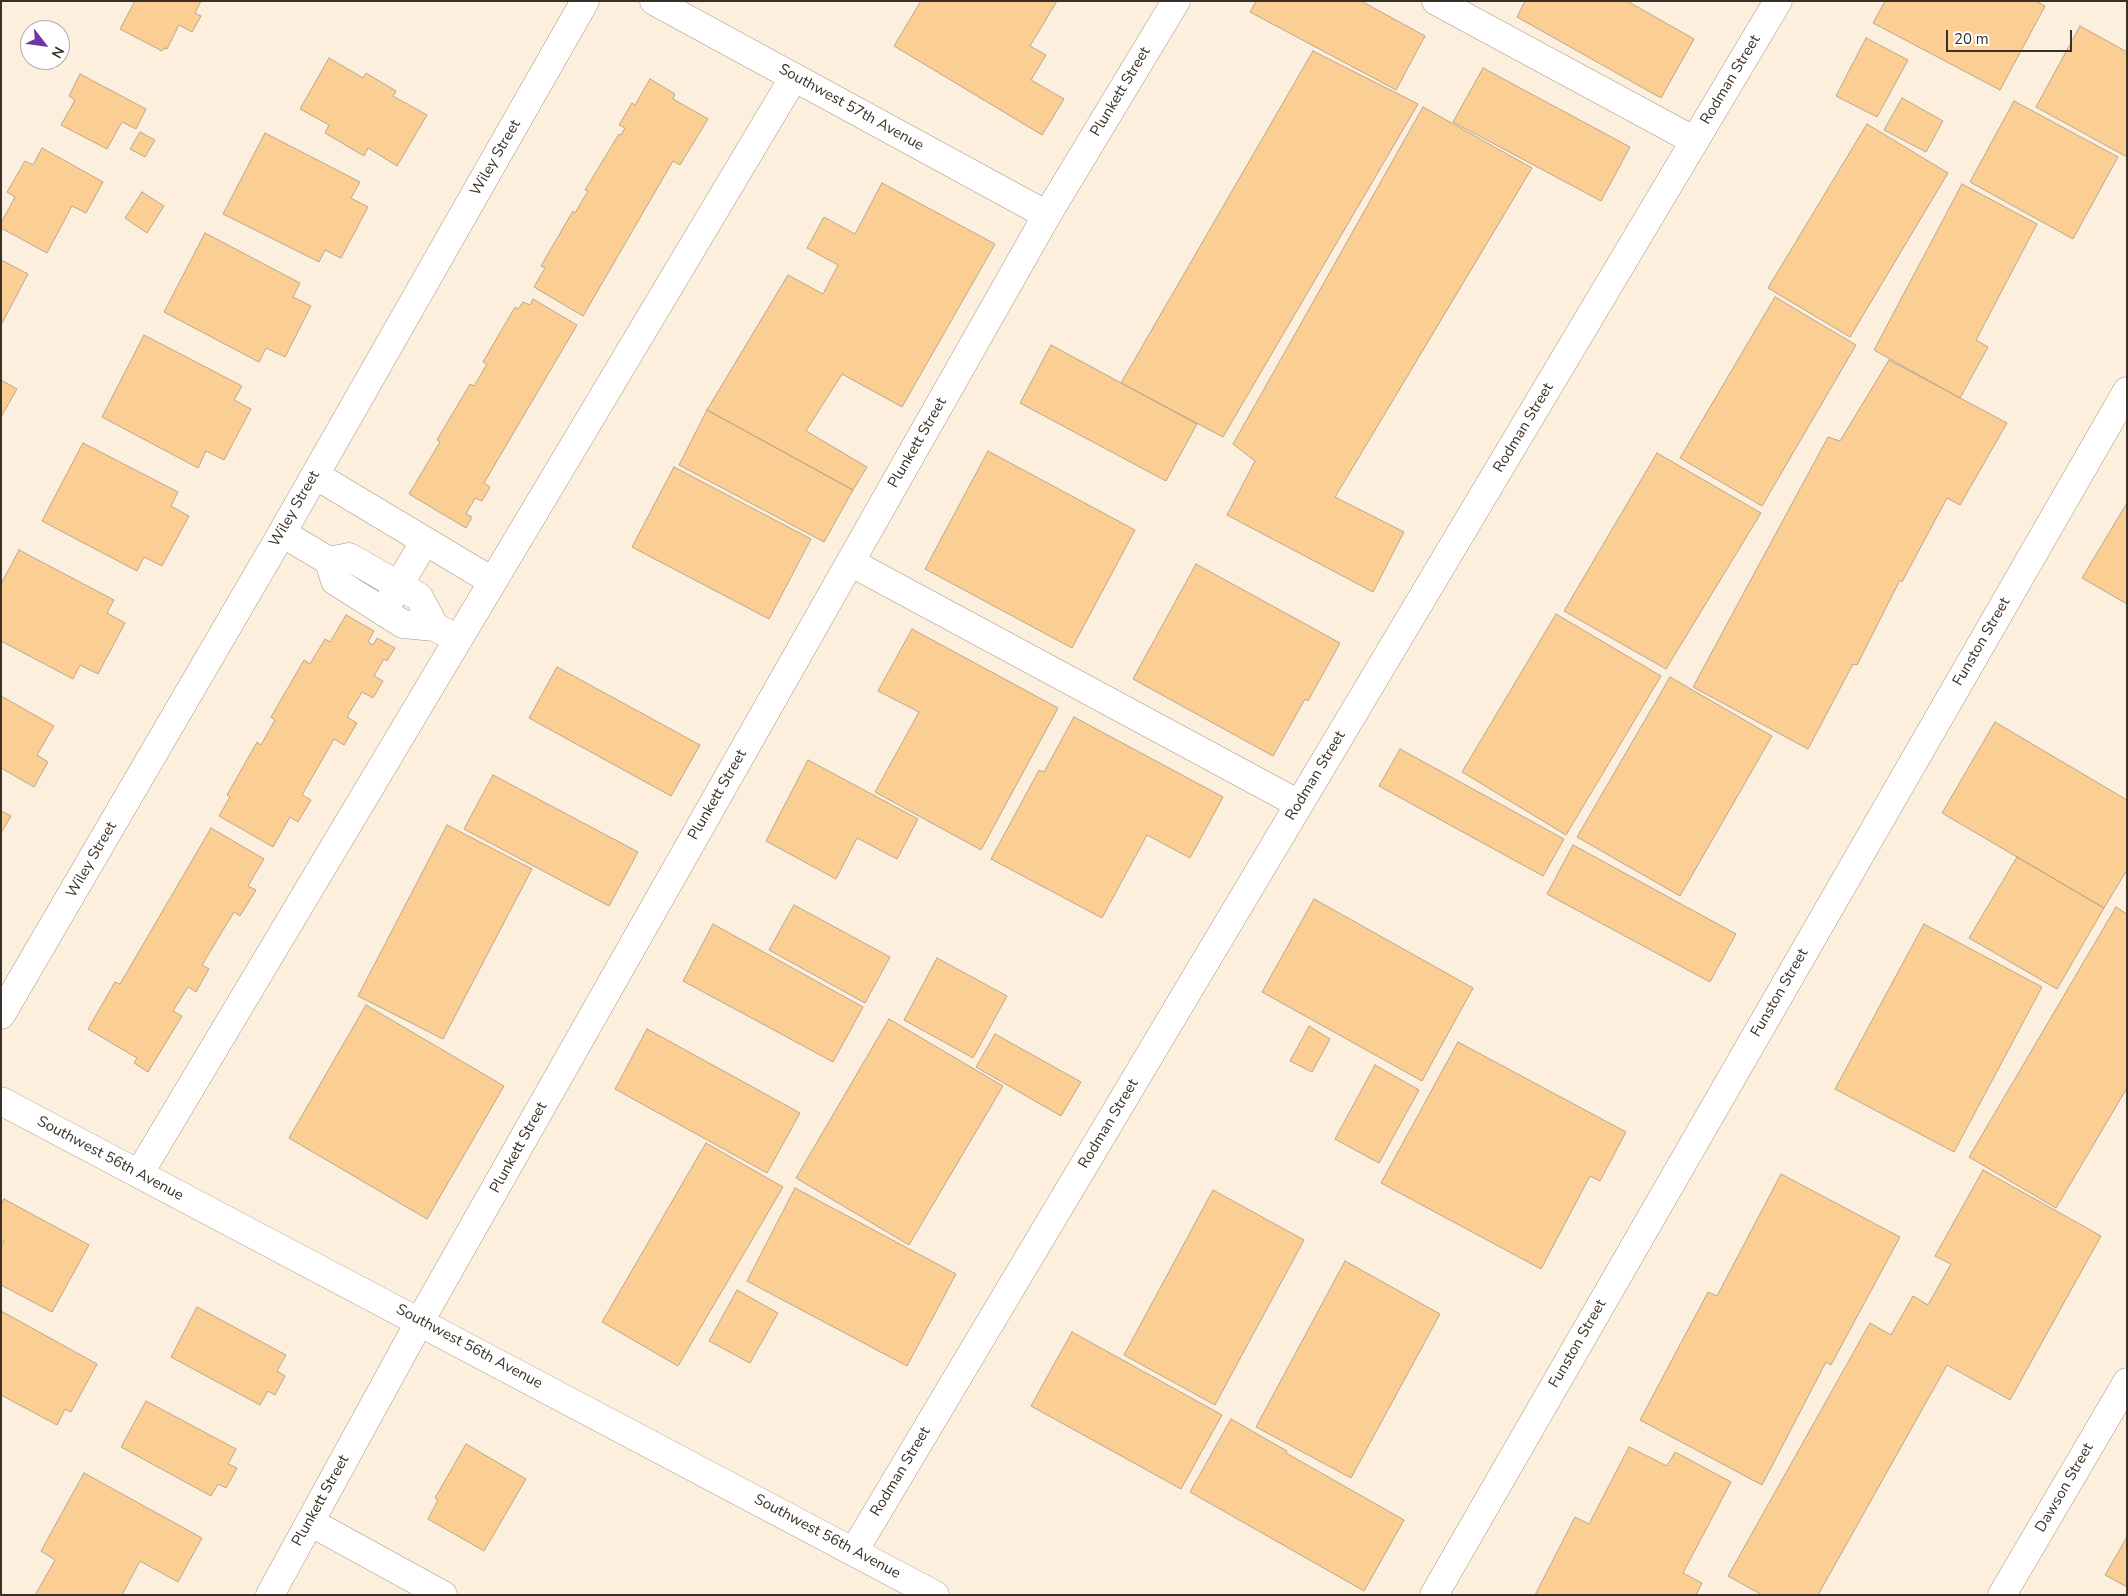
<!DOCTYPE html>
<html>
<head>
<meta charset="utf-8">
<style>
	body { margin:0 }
	#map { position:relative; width:2128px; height:1596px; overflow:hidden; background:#fdefde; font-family:"Nunito Sans",sans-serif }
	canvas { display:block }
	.frame { position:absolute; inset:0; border:2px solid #3a3126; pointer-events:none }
	.north { position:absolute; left:20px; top:20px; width:50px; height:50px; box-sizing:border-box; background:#fff; border:1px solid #b0ada8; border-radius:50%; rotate:120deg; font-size:14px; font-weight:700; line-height:20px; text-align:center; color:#3a3126 }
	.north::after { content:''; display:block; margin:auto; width:18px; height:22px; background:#7333a8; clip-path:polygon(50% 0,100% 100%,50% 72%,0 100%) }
	.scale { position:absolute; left:1946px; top:30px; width:126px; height:22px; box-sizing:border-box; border:2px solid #3a3126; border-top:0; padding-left:6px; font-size:15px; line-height:18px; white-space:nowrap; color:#3a3126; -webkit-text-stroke:4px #fff; paint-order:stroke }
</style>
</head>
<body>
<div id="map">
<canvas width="2128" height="1596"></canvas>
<div class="frame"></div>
<div class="north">N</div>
<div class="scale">20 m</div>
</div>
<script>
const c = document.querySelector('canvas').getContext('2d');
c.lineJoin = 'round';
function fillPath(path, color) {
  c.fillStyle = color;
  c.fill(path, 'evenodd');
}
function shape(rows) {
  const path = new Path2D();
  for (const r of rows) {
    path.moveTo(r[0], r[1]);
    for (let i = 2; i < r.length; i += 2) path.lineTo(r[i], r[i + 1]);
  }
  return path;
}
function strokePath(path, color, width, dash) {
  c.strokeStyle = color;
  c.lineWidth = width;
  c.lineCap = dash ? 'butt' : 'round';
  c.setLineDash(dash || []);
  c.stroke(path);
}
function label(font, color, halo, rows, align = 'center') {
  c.font = font + ' "Nunito Sans",sans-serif';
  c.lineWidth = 4;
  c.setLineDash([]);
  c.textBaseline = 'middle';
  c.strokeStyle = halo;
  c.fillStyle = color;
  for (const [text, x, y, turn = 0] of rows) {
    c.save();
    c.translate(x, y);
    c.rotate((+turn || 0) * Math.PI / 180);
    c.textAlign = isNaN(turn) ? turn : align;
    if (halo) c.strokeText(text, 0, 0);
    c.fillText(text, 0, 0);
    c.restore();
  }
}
const building = shape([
	[135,1,201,1,195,13,201,16,192,32,179,25,167,49,164,48,162,51,120,29,135,1],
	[921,1,1057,1,1030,46,1046,55,1031,80,1064,99,1042,135,894,46,921,1],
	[1256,1,1361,1,1425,36,1396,90,1250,12,1256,1],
	[1525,1,1627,1,1694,39,1661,98,1517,17,1525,1],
	[1885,1,2036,1,2045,6,2000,90,1873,23,1885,1],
	[2080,26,2127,52,2127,157,2036,107,2080,26],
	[1866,38,1908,60,1877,117,1836,96,1866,38],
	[1313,51,1418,104,1223,437,1121,383,1313,51],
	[329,58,363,78,366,73,396,91,393,96,427,115,397,166,368,148,364,156,325,133,329,125,300,109,329,58],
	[1483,68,1630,147,1601,201,1453,122,1483,68],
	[80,74,146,109,136,129,122,122,107,149,61,125,75,100,69,96,80,74],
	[650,79,675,94,673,99,708,119,680,165,673,161,583,316,534,287,545,268,541,266,573,211,575,213,588,191,585,190,619,134,621,135,625,128,619,125,632,103,635,105,650,79],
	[1902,98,1943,121,1926,152,1884,130,1902,98],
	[2014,101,2118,157,2073,239,1970,182,2014,101],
	[1423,107,1532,168,1335,497,1404,532,1373,592,1227,515,1255,461,1233,444,1423,107],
	[1867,124,1948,173,1850,337,1768,288,1867,124],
	[140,132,155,140,145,157,130,149,140,132],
	[265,133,360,182,351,198,368,207,341,258,325,250,319,262,223,214,265,133],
	[42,148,103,182,86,213,72,206,47,253,1,228,1,223,15,197,7,192,25,161,33,165,42,148],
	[882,183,995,244,902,407,842,374,806,431,867,467,853,490,707,410,788,275,823,294,838,265,807,248,824,217,855,234,882,183],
	[1962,184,2037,224,1976,340,1988,347,1960,398,1874,350,1962,184],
	[142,192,164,206,147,233,125,218,142,192],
	[205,233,300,283,293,297,311,306,285,357,266,348,259,362,164,312,205,233],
	[1,260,28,274,1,325,1,260],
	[1775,297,1856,345,1762,506,1680,458,1775,297],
	[533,299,577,325,484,483,490,487,482,501,475,498,466,514,472,517,466,528,409,494,440,442,437,440,470,384,474,386,487,364,483,362,515,307,518,309,523,302,530,305,533,299],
	[144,335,242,386,234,400,251,409,224,460,206,451,198,468,102,417,144,335],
	[1051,345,1197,424,1166,481,1020,403,1051,345],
	[1889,360,2007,423,1960,505,1947,498,1902,582,1900,580,1857,665,1853,664,1808,749,1693,687,1828,437,1840,441,1889,360],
	[1,380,17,389,1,417,1,380],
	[707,410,853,490,824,542,679,465,707,410],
	[83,443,178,492,171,506,189,516,162,566,144,557,137,571,42,521,83,443],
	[988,451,1135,530,1072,648,925,569,988,451],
	[1657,453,1761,513,1666,669,1564,611,1657,453],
	[674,467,811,539,769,619,632,547,674,467],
	[2127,503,2127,604,2082,578,2127,503],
	[19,550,114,600,107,613,125,623,98,674,80,665,73,679,1,641,1,584,19,550],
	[1196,564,1340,643,1308,701,1305,699,1273,756,1133,679,1196,564],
	[1556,614,1661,676,1566,835,1462,772,1556,614],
	[346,615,374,631,368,642,373,645,377,638,395,648,387,661,384,659,374,676,383,681,373,698,362,692,347,717,357,723,344,745,334,739,302,795,311,800,298,822,290,817,273,847,219,816,230,797,227,795,257,742,261,745,275,720,271,717,304,660,310,664,325,639,330,642,346,615],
	[912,629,1058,708,981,850,875,792,919,712,878,691,912,629],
	[557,667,700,745,671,796,529,718,557,667],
	[1670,677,1772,736,1680,896,1577,837,1670,677],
	[1,696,54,726,37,755,48,762,34,787,1,768,1,696],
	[1074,717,1223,797,1190,858,1147,835,1102,918,991,859,1039,770,1044,772,1074,717],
	[1995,722,2127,800,2127,870,2104,908,1942,813,1995,722],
	[1400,749,1564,839,1543,876,1379,786,1400,749],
	[808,760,918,819,897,859,857,838,836,879,766,841,808,760],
	[493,775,638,852,609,906,464,829,493,775],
	[1,811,11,816,1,833,1,811],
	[447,825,532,869,443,1039,358,996,447,825],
	[211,828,264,859,248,886,256,890,240,916,234,912,202,965,209,969,196,992,188,987,173,1011,182,1016,148,1072,134,1063,137,1058,88,1029,115,982,120,984,211,828],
	[1573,845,1736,934,1710,982,1547,894,1573,845],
	[2017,857,2104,908,2057,989,1969,938,2017,857],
	[1314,899,1473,988,1422,1081,1262,992,1314,899],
	[794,905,890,957,865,1003,769,950,794,905],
	[2116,907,2127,914,2127,1088,2056,1208,1969,1157,2116,907],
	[713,924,863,1007,833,1062,683,981,713,924],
	[1924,924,2042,987,1954,1152,1835,1089,1924,924],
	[937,958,1007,996,973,1058,904,1020,937,958],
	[366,1005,504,1086,427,1219,289,1138,366,1005],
	[889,1019,1003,1086,909,1245,796,1178,889,1019],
	[1309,1026,1330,1039,1312,1072,1290,1061,1309,1026],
	[647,1029,800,1113,767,1173,615,1089,647,1029],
	[995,1034,1081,1082,1061,1116,976,1067,995,1034],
	[1458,1042,1626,1132,1600,1181,1590,1176,1541,1269,1381,1183,1458,1042],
	[1375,1065,1419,1090,1379,1163,1335,1139,1375,1065],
	[706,1143,783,1187,678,1366,602,1322,706,1143],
	[1983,1170,2101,1236,2010,1400,1947,1365,1818,1595,1762,1595,1728,1576,1870,1323,1891,1335,1913,1296,1928,1305,1951,1264,1935,1256,1983,1170],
	[1781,1174,1900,1237,1831,1365,1826,1362,1762,1485,1640,1420,1708,1292,1717,1296,1781,1174],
	[795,1188,956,1274,907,1366,747,1281,795,1188],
	[1213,1190,1304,1240,1215,1405,1124,1355,1213,1190],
	[4,1199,89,1245,52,1312,1,1285,1,1247,4,1241,1,1239,1,1205,4,1199],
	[1345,1261,1440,1314,1351,1478,1256,1427,1345,1261],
	[737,1290,778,1313,750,1363,709,1341,737,1290],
	[197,1307,286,1355,277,1371,285,1376,275,1395,268,1391,260,1405,171,1357,197,1307],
	[1,1311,97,1364,71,1412,65,1409,57,1425,1,1395,1,1311],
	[1072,1332,1222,1415,1181,1489,1031,1406,1072,1332],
	[146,1401,236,1449,228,1464,237,1468,226,1488,218,1484,211,1496,121,1447,146,1401],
	[1231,1419,1287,1451,1286,1453,1404,1520,1364,1591,1190,1492,1231,1419],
	[466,1444,526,1479,484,1551,428,1519,438,1500,435,1498,466,1444],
	[1629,1447,1667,1466,1675,1452,1731,1482,1683,1573,1702,1583,1696,1595,1535,1595,1575,1517,1589,1524,1629,1447],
	[84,1473,202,1538,178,1582,140,1561,122,1595,35,1595,55,1560,41,1551,84,1473],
	[2127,1537,2127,1587,2105,1575,2127,1537]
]);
fillPath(building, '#fbcf94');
strokePath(building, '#bca68b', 1);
const minor = shape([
	[654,1,1047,215],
	[1436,1,1695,141],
	[315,475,492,581],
	[282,533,329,561,335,581,403,624,435,627,458,639],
	[329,561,349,557,419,597,435,627],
	[850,562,1299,804],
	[390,600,425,541],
	[1,1015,282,533,585,1],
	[1,1101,935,1595],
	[139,1174,794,77],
	[310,1522,443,1595],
	[854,1551,1778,1],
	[270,1595,420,1321,1047,215,1176,1],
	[1434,1595,2127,391],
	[2002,1595,2127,1382]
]);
strokePath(minor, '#ab967c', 29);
strokePath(minor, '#fff', 28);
label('15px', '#3a3126', '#fff', [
	["Rodman Street",1731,80,-59],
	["Plunkett Street",1121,92,-59],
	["Southwest 57th Avenue",851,108,29],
	["Wiley Street",496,158,-60],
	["Rodman Street",1524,428,-59],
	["Plunkett Street",918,443,-60],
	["Wiley Street",295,509,-60],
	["Funston Street",1982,642,-60],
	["Rodman Street",1316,776,-59],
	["Plunkett Street",718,795,-60],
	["Wiley Street",92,860,-60],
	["Funston Street",1780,993,-60],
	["Rodman Street",1109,1124,-59],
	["Plunkett Street",519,1148,-61],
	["Southwest 56th Avenue",110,1159,28],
	["Funston Street",1578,1344,-60],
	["Southwest 56th Avenue",469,1347,28],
	["Rodman Street",901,1472,-59],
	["Dawson Street",2065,1488,-60],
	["Plunkett Street",321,1501,-61],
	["Southwest 56th Avenue",827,1537,28]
]);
</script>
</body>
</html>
